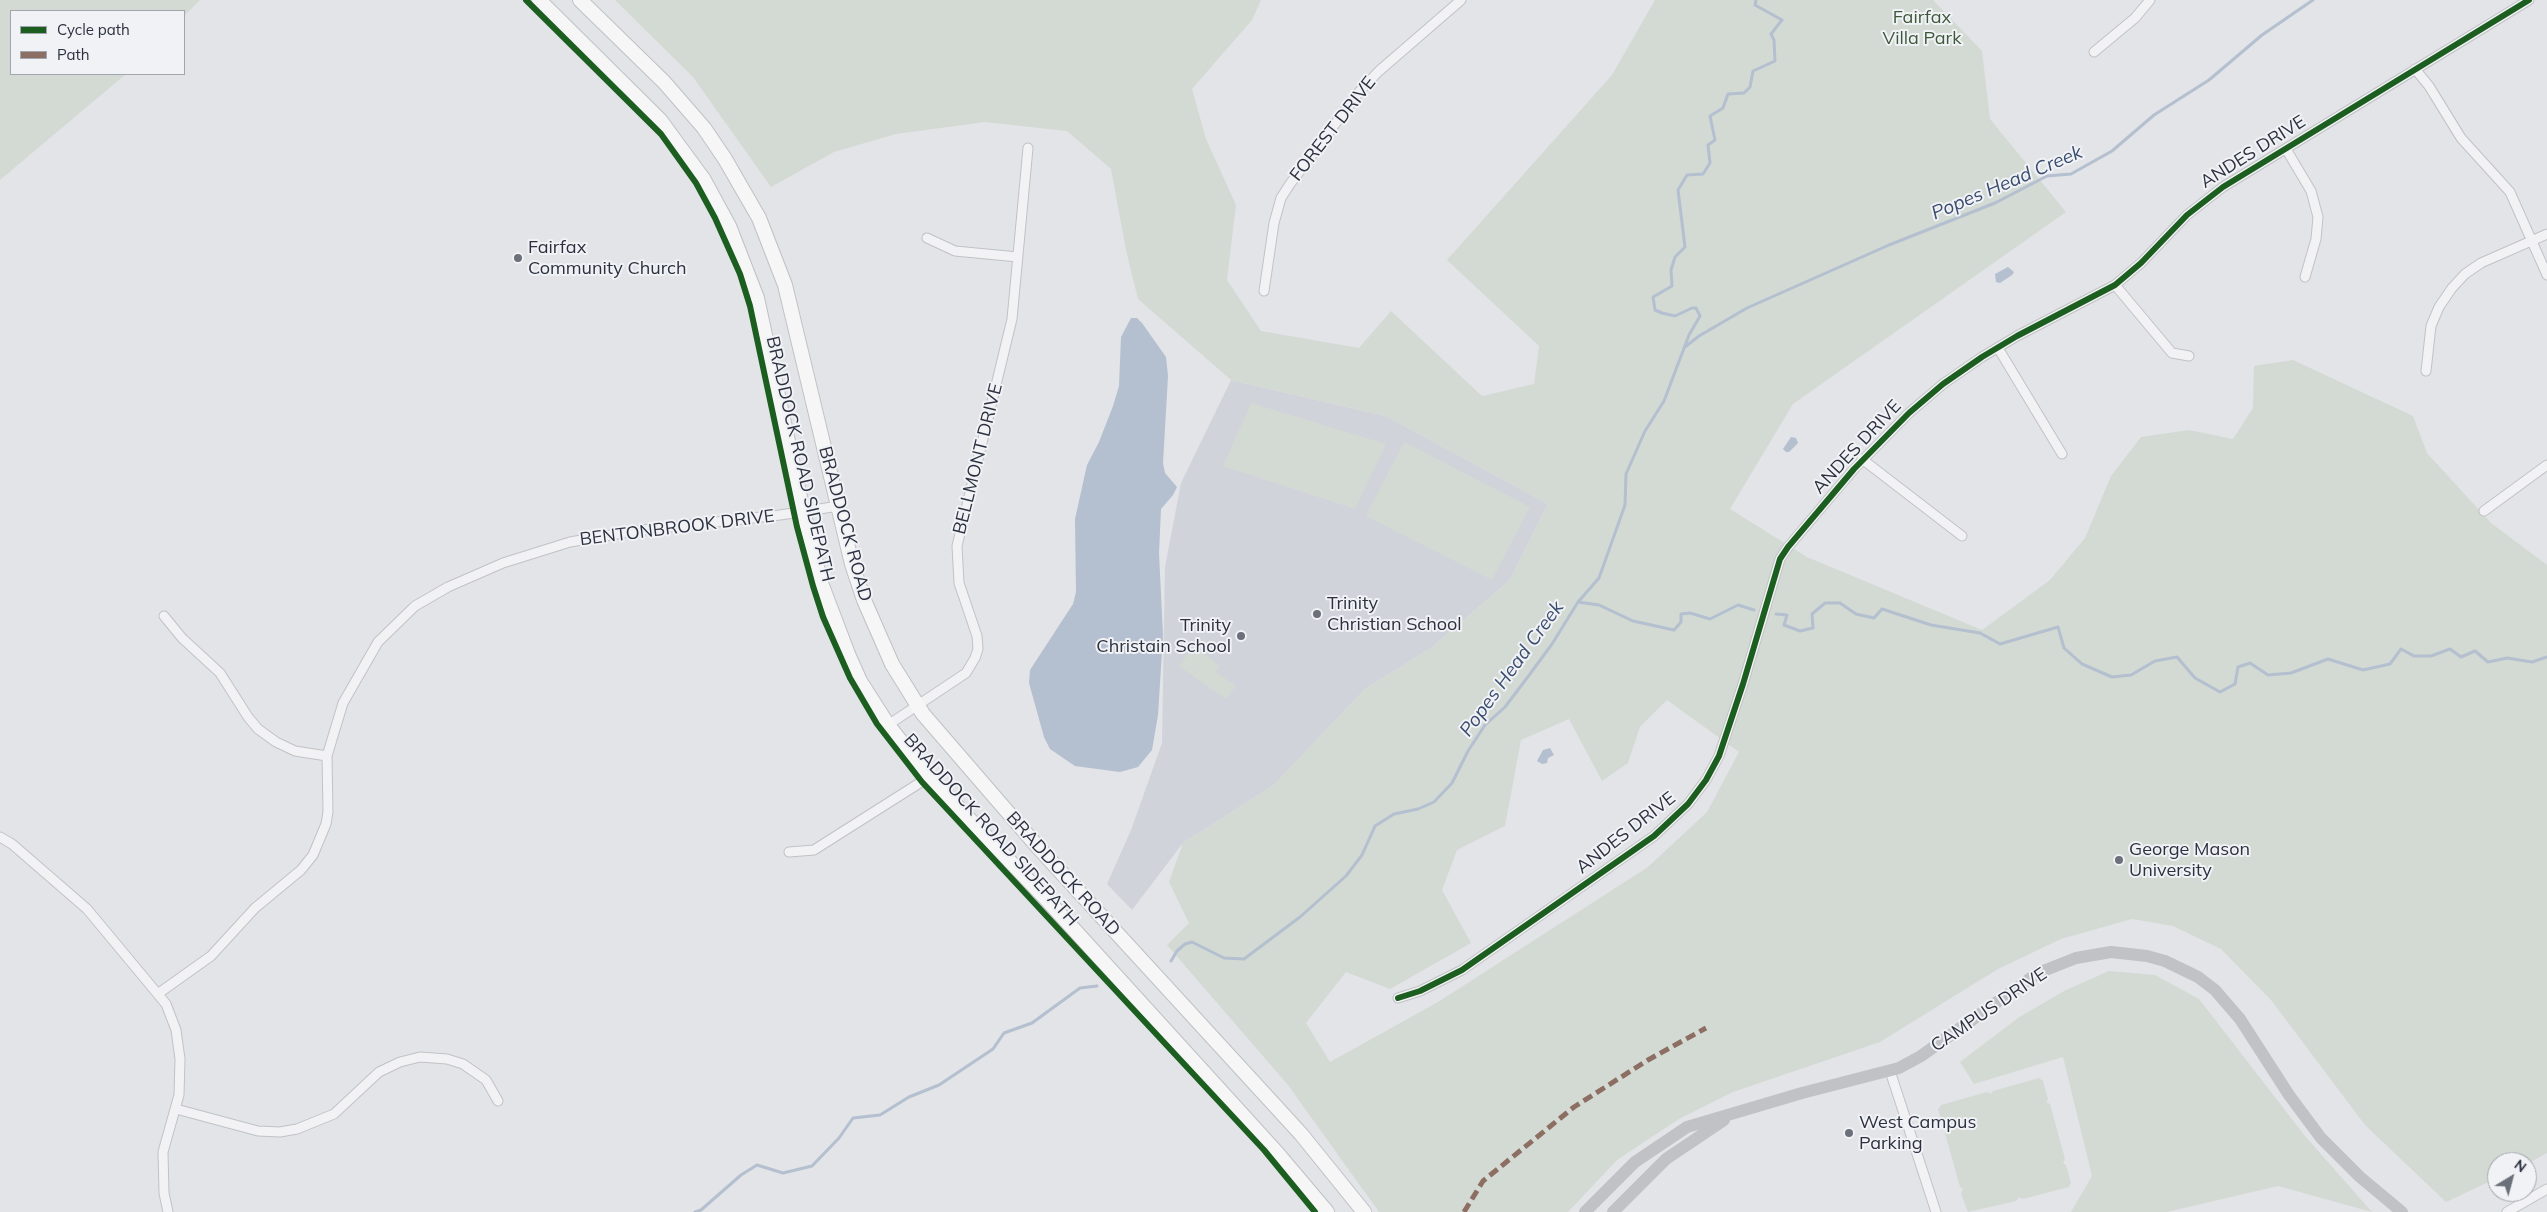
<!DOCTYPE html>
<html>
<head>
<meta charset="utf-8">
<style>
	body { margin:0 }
	#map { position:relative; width:2547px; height:1212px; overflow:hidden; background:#e2e4e7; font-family:Mulish,sans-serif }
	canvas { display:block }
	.legend { position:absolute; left:10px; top:10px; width:175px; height:65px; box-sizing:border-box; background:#f1f2f6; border:1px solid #a2a5ad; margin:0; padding:6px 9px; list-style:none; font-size:15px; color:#2b313f }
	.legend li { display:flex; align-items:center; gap:10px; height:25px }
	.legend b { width:25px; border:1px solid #a2a5ad }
	.north { position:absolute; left:2487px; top:1152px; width:50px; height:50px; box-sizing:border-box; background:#f1f2f6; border:1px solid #a2a5ad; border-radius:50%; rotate:37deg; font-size:14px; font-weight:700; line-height:20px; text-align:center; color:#2b313f }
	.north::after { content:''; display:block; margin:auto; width:18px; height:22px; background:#6b707a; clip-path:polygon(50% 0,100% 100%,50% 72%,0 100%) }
</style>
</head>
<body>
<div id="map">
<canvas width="2547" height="1212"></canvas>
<ul class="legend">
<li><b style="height:6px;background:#1b5e20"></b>Cycle path</li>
<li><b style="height:6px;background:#8d6e63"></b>Path</li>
</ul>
<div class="north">N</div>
</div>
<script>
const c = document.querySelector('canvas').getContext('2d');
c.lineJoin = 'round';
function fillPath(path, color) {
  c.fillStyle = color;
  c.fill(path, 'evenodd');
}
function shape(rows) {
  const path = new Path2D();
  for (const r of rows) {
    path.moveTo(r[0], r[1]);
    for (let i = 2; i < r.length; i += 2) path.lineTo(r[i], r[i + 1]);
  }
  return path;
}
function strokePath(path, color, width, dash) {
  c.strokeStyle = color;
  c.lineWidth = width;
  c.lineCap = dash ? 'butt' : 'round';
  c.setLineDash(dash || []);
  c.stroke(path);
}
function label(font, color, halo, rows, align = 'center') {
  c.font = font + ' Mulish,sans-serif';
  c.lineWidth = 4;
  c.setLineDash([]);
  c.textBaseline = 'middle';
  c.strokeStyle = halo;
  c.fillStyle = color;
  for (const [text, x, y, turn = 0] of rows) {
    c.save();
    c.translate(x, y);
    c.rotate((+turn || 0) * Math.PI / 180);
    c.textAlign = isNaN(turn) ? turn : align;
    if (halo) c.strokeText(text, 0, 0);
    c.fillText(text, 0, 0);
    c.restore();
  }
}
fillPath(shape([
	[1231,380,1386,416,1548,504,1510,580,1431,648,1365,689,1274,785,1183,843,1132,910,1107,884,1131,830,1162,743,1165,567,1181,483]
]), '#d1d3da');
fillPath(shape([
	[0,0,200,0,184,16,184,11,11,11,11,74,126,74,0,180],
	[615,0,1261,0,1252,20,1192,89,1206,139,1236,205,1227,280,1261,331,1359,348,1391,311,1482,396,1534,384,1539,346,1447,260,1612,75,1655,0,1933,0,1982,51,1990,119,2066,212,1793,404,1730,509,1807,557,1982,630,2050,580,2085,538,2111,476,2141,437,2189,430,2233,439,2253,408,2254,366,2293,360,2413,416,2427,453,2491,523,2547,565,2547,1153,2527,1164,2497,1162,2497,1178,2446,1202,2365,1125,2271,1000,2221,949,2173,926,2132,919,2061,939,1998,969,1880,1042,1733,1092,1679,1119,1617,1160,1568,1212,1379,1212,1288,1085,1167,945,1189,923,1169,882,1183,843,1274,785,1365,689,1431,648,1510,580,1548,504,1386,416,1231,380,1138,299,1126,250,1111,169,1067,131,985,122,896,134,834,152,771,187,693,77],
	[1667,700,1739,752,1707,812,1648,867,1438,1002,1330,1062,1306,1023,1346,972,1390,989,1471,943,1442,890,1457,850,1505,826,1521,740,1569,719,1602,781,1628,763,1640,727],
	[1251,403,1386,444,1355,509,1223,466],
	[1404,442,1530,507,1492,580,1366,516],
	[1193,646,1220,666,1216,672,1236,686,1226,699,1179,666],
	[2109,971,2155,975,2199,999,2305,1136,2372,1212,2278,1186,2167,1212,2071,1212,2092,1176,2063,1057,1974,1084,1960,1062,2018,1018,2064,991],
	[2039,1078,2043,1081,2048,1099,2046,1102,2050,1104,2065,1159,2063,1163,2066,1165,2071,1183,2069,1187,2023,1199,2019,1197,2016,1201,1968,1212,1961,1194,1963,1189,1960,1187,1945,1133,1947,1129,1943,1126,1938,1109,1941,1105,1987,1092,1991,1094,1993,1091]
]), '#d3dad3');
fillPath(shape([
	[2008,267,2014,272,2012,275,2000,283,1996,282,1995,274],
	[1131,318,1137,318,1142,323,1166,357,1168,376,1163,463,1165,473,1177,487,1173,495,1161,509,1159,553,1163,635,1158,715,1152,750,1138,767,1120,772,1075,766,1050,749,1044,737,1029,683,1030,670,1073,604,1076,592,1075,519,1087,465,1099,442,1113,406,1119,386,1121,337],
	[1791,437,1796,438,1798,443,1789,452,1786,452,1783,449],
	[1550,748,1554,755,1548,758,1547,763,1542,764,1537,761,1543,750]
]), '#b4bfcf');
strokePath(shape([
	[1685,347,1699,336,1747,308,1889,245,1995,203,2047,176,2071,174,2112,151,2154,115,2209,80,2262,35,2313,0],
	[1578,602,1599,605,1633,621,1674,630,1681,622,1681,614,1690,613,1710,619,1738,605,1754,610],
	[1776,614,1787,615,1784,625,1800,631,1813,628,1812,614,1825,603,1840,603,1856,614,1874,618,1882,609,1931,625,1980,633,2000,644,2058,627,2064,648,2082,664,2112,677,2131,675,2155,661,2177,657,2195,678,2220,692,2235,684,2238,667,2250,663,2268,675,2291,673,2328,659,2363,670,2390,664,2401,649,2414,656,2431,656,2450,649,2461,657,2475,651,2488,662,2507,658,2532,662,2547,657],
	[1171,961,1177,951,1185,944,1192,942,1224,958,1244,959,1300,917,1346,876,1362,855,1375,826,1394,814,1418,809,1434,802,1452,783,1468,751,1485,725,1505,707,1527,678,1552,644,1578,602,1599,578,1625,505,1626,474,1645,431,1664,401,1689,335,1700,316,1696,308,1692,308,1675,316,1662,313,1655,310,1653,297,1672,286,1671,270,1675,257,1685,247,1678,190,1687,175,1703,174,1710,163,1708,145,1715,140,1710,116,1723,108,1728,94,1744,93,1750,87,1753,71,1775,61,1774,40,1771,34,1782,20,1755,5,1756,0],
	[695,1212,701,1210,741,1175,757,1165,783,1173,812,1166,839,1138,853,1118,880,1115,909,1097,939,1085,993,1049,1004,1033,1032,1023,1080,988,1097,986]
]), '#b4bfcf', 3);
const street = shape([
	[2094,52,2135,18,2150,0],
	[2415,69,2429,86,2461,138,2510,192,2547,275],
	[2286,149,2311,191,2318,217,2316,239,2305,277],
	[927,238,955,251,1018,257],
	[2115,285,2172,353,2189,356],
	[1264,291,1274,223,1281,198,1290,184,1359,92,1379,71,1461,0],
	[1998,348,2062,454],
	[2426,371,2431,326,2439,307,2452,288,2465,274,2481,263,2547,234],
	[1862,459,1962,536],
	[2484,511,2547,465],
	[164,616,182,638,220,673,248,717,258,729,276,742,295,751,327,756],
	[888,725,966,673,975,658,978,649,977,636,959,583,957,546,1012,319,1028,148],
	[0,837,12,844,87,909,166,1004,176,1030,180,1059,179,1095,163,1152,164,1193,168,1212],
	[789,852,814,850,929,777],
	[159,993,211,956,255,908,301,870,313,855,326,824,328,812,327,756,343,703,378,642,415,606,448,587,503,563,570,542,634,531,780,515,839,506],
	[1398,998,1420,991,1462,970,1654,836,1688,804,1706,780,1719,756,1743,684,1780,559,1788,547,1854,469,1909,413,1943,384,1982,357,2017,336,2115,285,2141,263,2187,215,2223,187,2529,0],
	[1890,1071,1936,1212],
	[176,1109,258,1131,280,1132,297,1129,334,1114,379,1072,400,1062,420,1057,447,1059,463,1064,486,1080,498,1101],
	[2507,1212,2547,1189]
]);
const primary = shape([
	[539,0,660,120,704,180,729,226,757,298,803,511,821,583,848,654,860,681,888,725,929,777,1048,901,1278,1154,1327,1212],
	[580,0,664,82,704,128,725,159,759,218,785,285,852,564,864,600,892,664,923,714,1037,846,1301,1134,1364,1212]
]);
strokePath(street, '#c1c2c5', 11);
strokePath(primary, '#bfc1c4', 16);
strokePath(street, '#f2f2f4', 9);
strokePath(shape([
	[1585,1212,1635,1162,1687,1127,1802,1093,1899,1068,1921,1056,2038,973,2076,958,2111,952,2147,956,2165,961,2198,977,2215,990,2240,1019,2289,1095,2321,1138,2360,1177,2402,1212],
	[1613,1212,1666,1159,1724,1120]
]), '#c0c2c5', 12);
strokePath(primary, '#f6f6f6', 14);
strokePath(shape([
	[1464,1212,1483,1181,1574,1107,1648,1060,1706,1028]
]), '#8d6e63', 5, [10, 5]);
strokePath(shape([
	[526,0,661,134,696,183,715,218,740,274,750,306,797,527,813,586,823,617,850,678,877,724,922,782,1264,1150,1315,1212],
	[1398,998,1420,991,1462,970,1654,836,1688,804,1706,780,1719,756,1743,684,1780,559,1788,547,1854,469,1909,413,1943,384,1982,357,2017,336,2115,285,2141,263,2187,215,2223,187,2529,0]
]), '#1b5e20', 6);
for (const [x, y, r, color] of [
	[518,258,5,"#6b707a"],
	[1317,614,5,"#6b707a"],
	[1241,636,5,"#6b707a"],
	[2119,860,5,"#6b707a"],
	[1849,1133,5,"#6b707a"]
]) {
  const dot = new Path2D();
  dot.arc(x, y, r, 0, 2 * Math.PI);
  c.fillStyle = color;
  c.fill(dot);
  strokePath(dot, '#f1f2f6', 2);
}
label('18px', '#3d593a', '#f1f2f6', [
	["Fairfax",1922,18],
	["Villa Park",1922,39]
]);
label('18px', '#2b313f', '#f1f2f6', [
	["FOREST DRIVE",1333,129,-52],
	["ANDES DRIVE",2253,152,-32],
	["ANDES DRIVE",1857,447,-47],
	["BRADDOCK ROAD SIDEPATH",800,459,77],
	["BELLMONT DRIVE",978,459,-76],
	["BRADDOCK ROAD",845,524,75],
	["BENTONBROOK DRIVE",677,528,-7],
	["BRADDOCK ROAD SIDEPATH",991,830,48],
	["ANDES DRIVE",1626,833,-38],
	["BRADDOCK ROAD",1063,874,48],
	["CAMPUS DRIVE",1989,1010,-34]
]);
label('18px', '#2b313f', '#f1f2f6', [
	["Fairfax",528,248],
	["Community Church",528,269],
	["Trinity",1327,604],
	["Christian School",1327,625],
	["Trinity",1231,626,"right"],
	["Christain School",1231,647,"right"],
	["George Mason",2129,850],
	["University",2129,871],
	["West Campus",1859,1123],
	["Parking",1859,1144]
], 'left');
label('italic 19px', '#394d6f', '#f1f2f6', [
	["Popes Head Creek",2007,183,-23],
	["Popes Head Creek",1512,669,-54]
]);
</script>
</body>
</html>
